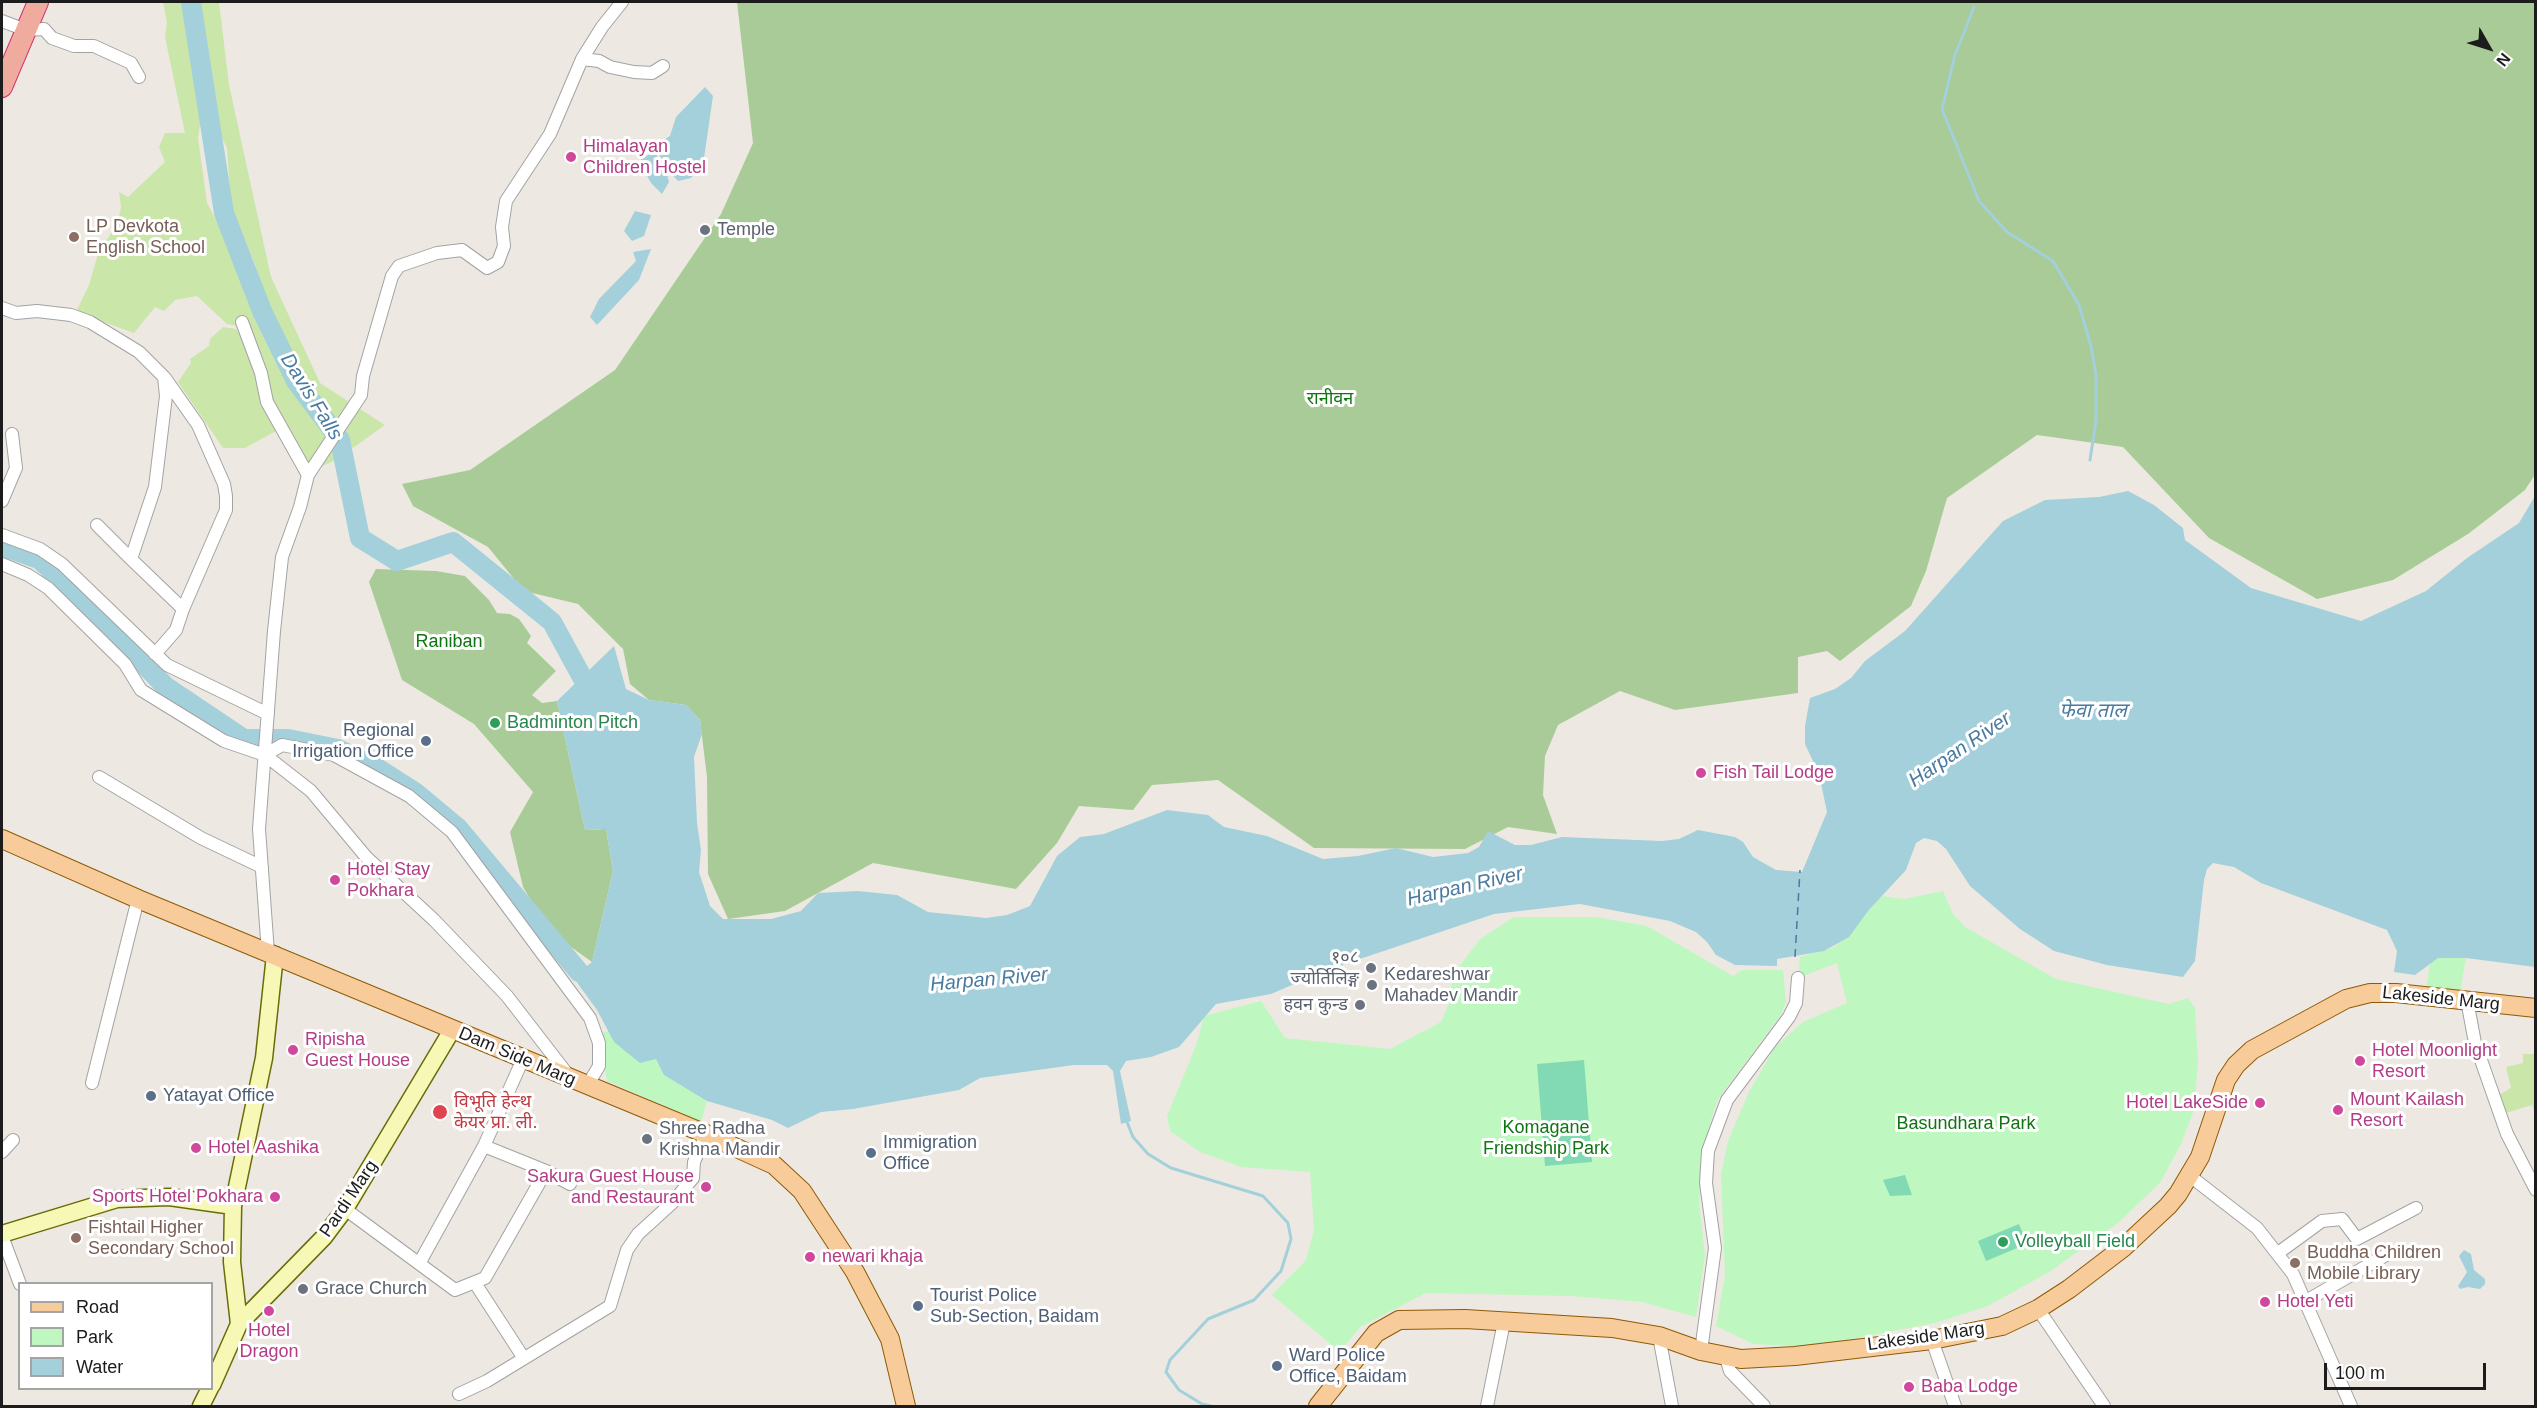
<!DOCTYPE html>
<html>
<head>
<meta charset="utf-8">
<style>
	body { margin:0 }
	#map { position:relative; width:2537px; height:1408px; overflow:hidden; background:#ede9e2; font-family:Arial,sans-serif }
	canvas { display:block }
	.frame { position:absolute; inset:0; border:3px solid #1c1c1c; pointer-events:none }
	.legend { position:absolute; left:18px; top:1282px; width:195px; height:108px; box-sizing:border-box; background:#fff; border:2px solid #a4a4a4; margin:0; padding:8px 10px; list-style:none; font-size:18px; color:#1c1c1c }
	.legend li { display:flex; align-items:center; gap:12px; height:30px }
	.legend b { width:30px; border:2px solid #a4a4a4 }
	.north { position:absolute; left:2459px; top:18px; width:60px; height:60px; -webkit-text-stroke:4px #fff; paint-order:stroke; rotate:129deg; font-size:16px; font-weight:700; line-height:24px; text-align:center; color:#1c1c1c }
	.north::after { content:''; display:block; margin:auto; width:21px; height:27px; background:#1c1c1c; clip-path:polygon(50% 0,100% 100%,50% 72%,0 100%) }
	.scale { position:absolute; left:2324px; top:1363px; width:162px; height:27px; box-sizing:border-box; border:3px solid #1c1c1c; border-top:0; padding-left:8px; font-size:18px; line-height:21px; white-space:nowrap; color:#1c1c1c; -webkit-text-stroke:4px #fff; paint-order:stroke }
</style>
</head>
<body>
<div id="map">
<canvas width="2537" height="1408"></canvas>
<div class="frame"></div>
<ul class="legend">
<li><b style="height:8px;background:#f8cb9b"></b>Road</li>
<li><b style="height:16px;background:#bff7c0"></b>Park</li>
<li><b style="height:16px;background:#a3d0da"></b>Water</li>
</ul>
<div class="north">N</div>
<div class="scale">100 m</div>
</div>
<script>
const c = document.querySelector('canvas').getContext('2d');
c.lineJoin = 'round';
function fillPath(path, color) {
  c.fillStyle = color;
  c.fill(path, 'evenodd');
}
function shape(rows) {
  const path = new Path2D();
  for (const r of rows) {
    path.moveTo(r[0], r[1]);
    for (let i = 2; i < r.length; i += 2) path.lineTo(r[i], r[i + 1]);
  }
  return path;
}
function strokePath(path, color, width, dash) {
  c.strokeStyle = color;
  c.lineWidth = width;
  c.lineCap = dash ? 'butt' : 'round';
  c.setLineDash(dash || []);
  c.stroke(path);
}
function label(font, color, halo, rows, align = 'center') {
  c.font = font + ' Arial,"Noto Sans Devanagari",sans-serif';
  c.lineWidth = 6;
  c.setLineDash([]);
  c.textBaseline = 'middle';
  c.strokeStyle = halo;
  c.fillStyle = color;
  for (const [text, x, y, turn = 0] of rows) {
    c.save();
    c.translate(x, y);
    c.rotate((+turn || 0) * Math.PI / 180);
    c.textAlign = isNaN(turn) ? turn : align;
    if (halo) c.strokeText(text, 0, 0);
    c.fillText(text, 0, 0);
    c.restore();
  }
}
fillPath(shape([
	[163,2,188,2,189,4,189,45,202,111,198,138,207,203,243,271,289,372,338,441,342,457,312,471,271,402,246,327,227,324,197,296,175,300,164,311,155,307,134,333,76,312,89,285,98,254,118,222,121,207,119,192,128,197,165,162,159,147,165,133,185,133,165,37,167,23],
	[198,2,219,2,229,85,271,277,320,383,385,425,353,448,299,382,265,305,255,264,231,207,227,148,213,119,205,39],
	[223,327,236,329,242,338,253,361,266,411,276,431,245,448,223,448,178,382,191,363,190,359,209,346,210,339],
	[2535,1042,2535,1114,2532,1105,2506,1113,2499,1095,2511,1088,2506,1067,2523,1063,2523,1054,2535,1054]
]), '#cae6a8');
fillPath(shape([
	[737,2,2535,2,2536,473,2525,490,2468,534,2393,580,2317,599,2209,538,2123,447,2037,435,1947,498,1926,571,1911,606,1840,661,1827,651,1798,657,1798,693,1675,710,1620,691,1558,725,1545,756,1543,795,1557,834,1508,827,1465,849,1314,848,1218,780,1152,785,1133,810,1079,806,1057,843,1016,889,873,863,785,911,728,919,708,874,707,777,700,720,686,705,649,700,630,684,623,649,578,604,524,591,488,547,413,506,402,484,470,470,615,370,721,214,753,143],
	[376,569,436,571,465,576,489,600,497,613,510,614,519,619,531,636,527,643,556,671,532,695,542,703,557,701,585,830,606,829,613,871,592,962,550,932,523,887,510,832,533,792,474,724,402,680,369,582]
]), '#a9cb97');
fillPath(shape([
	[1943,891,1953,914,1965,927,2056,979,2169,1004,2188,998,2195,1008,2198,1062,2194,1110,2181,1144,2160,1183,2119,1222,2049,1272,1988,1306,1935,1323,1809,1347,1753,1344,1716,1326,1725,1275,1721,1174,1728,1141,1749,1092,1775,1047,1803,1022,1847,1003,1837,963,1798,978,1800,957,1835,947,1882,896,1904,899],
	[1514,917,1596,917,1647,926,1733,976,1742,970,1783,970,1786,1002,1781,1015,1718,1099,1711,1120,1701,1161,1699,1203,1705,1255,1696,1317,1642,1302,1570,1296,1426,1293,1360,1327,1340,1352,1272,1295,1306,1260,1314,1230,1310,1172,1241,1167,1200,1152,1170,1131,1167,1116,1196,1046,1204,1016,1261,1001,1285,1038,1390,1049,1441,1022,1451,999,1452,976,1480,939],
	[2438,958,2466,958,2460,992,2426,990,2430,963],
	[609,1031,614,1042,656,1058,665,1075,707,1101,701,1122,607,1081,599,1034]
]), '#bff7c0');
fillPath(shape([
	[1584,1060,1592,1162,1545,1166,1537,1064],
	[1905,1175,1912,1195,1890,1196,1883,1180],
	[2019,1224,2027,1244,1986,1261,1978,1241]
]), '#81dab3');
fillPath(shape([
	[705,87,713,96,703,165,691,178,678,181,669,171,654,146,670,136,676,117],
	[654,151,666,170,669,182,662,194,651,183,639,161],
	[635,211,651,215,644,236,632,241,624,231],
	[651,249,639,280,597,325,590,317,599,299,636,261,633,252],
	[2128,491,2154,505,2183,528,2185,540,2251,588,2361,621,2426,591,2467,558,2519,523,2535,496,2535,967,2466,958,2438,958,2415,975,2394,972,2397,951,2387,930,2261,883,2234,867,2213,863,2207,869,2204,880,2195,961,2183,977,2107,965,2054,951,2020,929,1970,886,1946,849,1937,841,1924,838,1916,843,1906,870,1868,911,1849,937,1824,951,1777,959,1777,966,1735,965,1716,955,1707,942,1696,932,1670,921,1580,904,1494,914,1327,970,1271,994,1216,1004,1179,1047,1151,1057,1126,1061,1120,1071,1131,1121,1121,1124,1113,1071,1107,1065,1074,1065,980,1078,959,1090,853,1109,821,1112,788,1128,772,1120,707,1101,664,1075,656,1059,640,1063,614,1042,597,1010,573,977,592,962,613,871,606,829,585,830,557,701,614,646,626,689,649,700,686,705,700,720,702,734,694,757,697,823,701,850,699,872,710,906,723,919,771,919,801,911,818,893,858,891,897,895,928,912,986,918,1007,915,1030,906,1057,856,1080,837,1104,834,1167,810,1208,815,1224,827,1267,836,1323,859,1358,856,1396,848,1433,857,1468,853,1479,847,1488,831,1515,845,1531,845,1562,837,1662,841,1679,839,1698,830,1735,837,1743,842,1753,857,1776,870,1802,872,1827,812,1819,774,1805,744,1805,726,1810,698,1835,689,1851,678,1865,661,1905,631,2003,521,2045,500,2099,497],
	[2464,1250,2471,1254,2474,1270,2485,1279,2485,1284,2480,1289,2468,1287,2460,1289,2458,1286,2467,1272,2459,1256]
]), '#a3d0da');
strokePath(shape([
	[1974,7,1955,55,1942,109,1979,201,2007,232,2053,261,2079,305,2091,346,2096,375,2096,421,2090,460],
	[1127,1122,1133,1137,1148,1154,1171,1168,1263,1196,1288,1223,1291,1239,1281,1271,1254,1300,1208,1319,1170,1360,1166,1372,1179,1390,1202,1404,1211,1406]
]), '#a3d0da', 3);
strokePath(shape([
	[191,2,224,213,262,311,296,381,340,440,360,538,397,561,453,542,552,622,595,701],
	[2,546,39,559,80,597,165,686,244,739,288,739,338,749,374,766,416,793,458,828,579,972]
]), '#a3d0da', 20);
strokePath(shape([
	[1795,957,1800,870]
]), '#497aa0', 1.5, [8, 6]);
const minor = shape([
	[2,21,26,30,44,29,52,38,74,46,94,46,131,63,139,77],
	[582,59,599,61,610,67,634,72,652,73,663,66],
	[2,308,16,313,37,311,71,315,90,322,139,352,164,377,166,396,155,487,131,559,183,609,176,630,155,654],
	[242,322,261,373,267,402,308,475],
	[165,378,198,425,224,484,226,496,226,510,183,609],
	[2,501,16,468,12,434],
	[97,525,131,559],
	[2,535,40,549,62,564,167,665,268,714],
	[2,564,28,575,48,588,125,664,141,690,224,741,265,755,311,791,367,858,434,920,507,996,568,1075],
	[265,755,282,745,334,755,409,796,452,832,590,1018,599,1043,599,1066,587,1086],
	[99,777,201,838,262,867],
	[268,953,259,829,274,631,282,557,300,507,308,475,361,395,363,376,392,276,399,266,437,253,462,250,487,268,498,262,504,246,502,227,506,201,550,134,582,59,602,27,622,2],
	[2467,1000,2475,1043,2507,1134,2536,1190],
	[92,1083,138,899],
	[484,1146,546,1171,570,1184],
	[2,1152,13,1140],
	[2190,1176,2257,1228,2293,1274,2351,1406],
	[345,1209,455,1290,485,1278,546,1171],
	[2,1236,20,1284],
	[2278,1253,2322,1221,2342,1219,2357,1239,2416,1208],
	[420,1262,484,1146,523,1059],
	[475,1283,523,1357],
	[2306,1301,2386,1255],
	[2038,1309,2104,1406],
	[1659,1336,1672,1406],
	[1932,1340,1955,1406],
	[1701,1351,1715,1248,1706,1183,1708,1151,1727,1100,1789,1017,1796,1003,1798,978],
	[1726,1358,1730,1371,1764,1406],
	[459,1394,487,1381,610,1306,627,1250,638,1234,672,1203,693,1178,694,1162,706,1134],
	[1487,1406,1504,1322]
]);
const secondary = shape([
	[2,1234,117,1199,169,1197,233,1206],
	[239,1324,232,1262,233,1206,264,1058,275,955],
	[212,1385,239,1324,324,1237,345,1209,452,1030],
	[201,1406,210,1388]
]);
const primary = shape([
	[2,839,138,899,706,1134,774,1165,802,1191,855,1272,890,1339,906,1406],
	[1318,1406,1376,1333,1399,1320,1465,1319,1612,1328,1659,1336,1701,1351,1741,1359,1795,1356,1932,1340,2002,1326,2038,1309,2069,1289,2124,1247,2168,1206,2178,1194,2200,1157,2226,1080,2236,1065,2252,1050,2346,999,2370,993,2396,993,2536,1008]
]);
const trunk = shape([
	[2,87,38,2]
]);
strokePath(minor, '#a3a3a3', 14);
strokePath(secondary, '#686d08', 19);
strokePath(primary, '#8e5a05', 20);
strokePath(trunk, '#d0296b', 22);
strokePath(minor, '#fff', 12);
strokePath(secondary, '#f7f7b6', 16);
strokePath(primary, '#f8cb9b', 18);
strokePath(trunk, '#eeab9e', 20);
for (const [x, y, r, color] of [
	[571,157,6,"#d1479c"],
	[705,230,6,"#6b7280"],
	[74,237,6,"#8d6e63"],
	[495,723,6,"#2e9e5b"],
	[426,741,6,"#5c6f8a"],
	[1701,773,6,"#d1479c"],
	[335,880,6,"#d1479c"],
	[1371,968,6,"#6b7280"],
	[1372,985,6,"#6b7280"],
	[1360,1005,6,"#6b7280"],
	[293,1050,6,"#d1479c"],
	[2360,1061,6,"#d1479c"],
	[151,1096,6,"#5c6f8a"],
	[2260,1103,6,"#d1479c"],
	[2338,1110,6,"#d1479c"],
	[440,1112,8,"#e0444e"],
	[647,1139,6,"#6b7280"],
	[196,1148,6,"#d1479c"],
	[871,1153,6,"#5c6f8a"],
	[706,1187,6,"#d1479c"],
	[275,1197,6,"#d1479c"],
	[76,1238,6,"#8d6e63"],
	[2003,1242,6,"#2e9e5b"],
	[810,1257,6,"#d1479c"],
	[2295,1263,6,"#8d6e63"],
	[303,1289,6,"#6b7280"],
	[2265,1302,6,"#d1479c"],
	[918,1306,6,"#5c6f8a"],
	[269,1311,6,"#d1479c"],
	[1277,1366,6,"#5c6f8a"],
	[1909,1387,6,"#d1479c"]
]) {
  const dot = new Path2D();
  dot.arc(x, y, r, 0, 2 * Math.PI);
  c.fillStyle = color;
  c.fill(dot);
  strokePath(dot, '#fff', 2);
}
label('18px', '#b23c85', '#fff', [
	["Himalayan",583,147],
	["Children Hostel",583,168],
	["Fish Tail Lodge",1713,773],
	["Hotel Stay",347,870],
	["Pokhara",347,891],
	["Ripisha",305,1040],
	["Guest House",305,1061],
	["Hotel Moonlight",2372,1051],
	["Resort",2372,1072],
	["Mount Kailash",2350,1100],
	["Resort",2350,1121],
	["Hotel LakeSide",2248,1103,"right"],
	["Hotel Aashika",208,1148],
	["Sakura Guest House",694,1177,"right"],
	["and Restaurant",694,1198,"right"],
	["Sports Hotel Pokhara",263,1197,"right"],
	["newari khaja",822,1257],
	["Hotel Yeti",2277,1302],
	["Hotel",269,1331,"center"],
	["Dragon",269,1352,"center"],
	["Baba Lodge",1921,1387]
], 'left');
label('18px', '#785e54', '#fff', [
	["LP Devkota",86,227],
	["English School",86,248],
	["Fishtail Higher",88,1228],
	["Secondary School",88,1249],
	["Buddha Children",2307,1253],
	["Mobile Library",2307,1274]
], 'left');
label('18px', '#5b616d', '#fff', [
	["Temple",717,230],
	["१०८",1359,958,"right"],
	["ज्योर्तिलिङ्ग",1359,979,"right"],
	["Kedareshwar",1384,975],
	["Mahadev Mandir",1384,996],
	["हवन कुन्ड",1348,1005,"right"],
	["Shree Radha",659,1129],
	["Krishna Mandir",659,1150],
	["Grace Church",315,1289]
], 'left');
label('18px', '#0f7512', '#fff', [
	["रानीवन",1330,399],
	["Raniban",449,642],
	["Basundhara Park",1966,1124],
	["Komagane",1546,1128],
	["Friendship Park",1546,1149]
]);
label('18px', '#27864d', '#fff', [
	["Badminton Pitch",507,723],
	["Volleyball Field",2015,1242]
], 'left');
label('18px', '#4e5e75', '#fff', [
	["Regional",414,731,"right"],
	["Irrigation Office",414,752,"right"],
	["Yatayat Office",163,1096],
	["Immigration",883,1143],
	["Office",883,1164],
	["Tourist Police",930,1296],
	["Sub-Section, Baidam",930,1317],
	["Ward Police",1289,1356],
	["Office, Baidam",1289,1377]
], 'left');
label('18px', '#1c1c1c', '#fff', [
	["Lakeside Marg",2441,999,6],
	["Dam Side Marg",517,1057,23],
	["Pardi Marg",349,1199,-56],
	["Lakeside Marg",1926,1337,-8]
]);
label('18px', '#be3a42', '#fff', [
	["विभूति हेल्थ",454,1102],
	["केयर प्रा. ली.",454,1123]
], 'left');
label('italic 20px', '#497aa0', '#fff', [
	["Davis Falls",311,397,58],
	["फेवा ताल",2093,711],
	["Harpan River",1960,750,-34],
	["Harpan River",1465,887,-13],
	["Harpan River",989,980,-5]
]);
</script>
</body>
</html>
